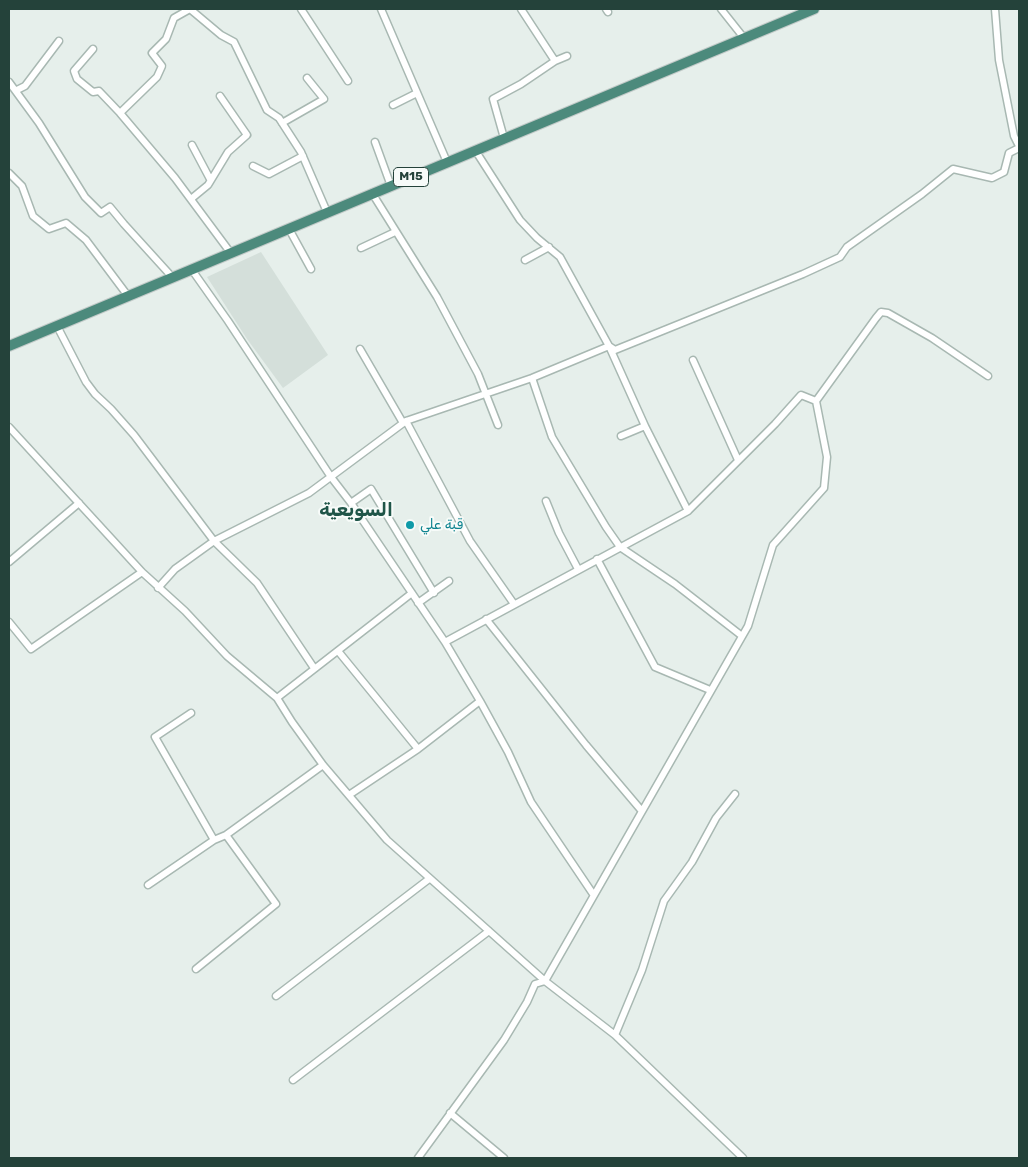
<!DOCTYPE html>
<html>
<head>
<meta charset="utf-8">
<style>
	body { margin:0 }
	#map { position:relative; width:1028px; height:1167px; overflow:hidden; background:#e6efeb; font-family:Rubik,sans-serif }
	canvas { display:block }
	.frame { position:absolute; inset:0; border:10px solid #24423a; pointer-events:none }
</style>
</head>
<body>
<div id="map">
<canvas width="1028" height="1167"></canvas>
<div class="frame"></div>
</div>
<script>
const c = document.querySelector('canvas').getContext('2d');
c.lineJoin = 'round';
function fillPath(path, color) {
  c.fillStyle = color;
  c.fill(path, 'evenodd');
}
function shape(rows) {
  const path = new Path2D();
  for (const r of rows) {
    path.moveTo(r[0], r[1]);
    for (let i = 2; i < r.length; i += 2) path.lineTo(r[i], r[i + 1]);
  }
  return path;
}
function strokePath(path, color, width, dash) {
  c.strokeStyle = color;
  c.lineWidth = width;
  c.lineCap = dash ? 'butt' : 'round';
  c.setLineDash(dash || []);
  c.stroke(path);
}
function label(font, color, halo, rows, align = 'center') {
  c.font = font + ' Rubik,Vazirmatn,sans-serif';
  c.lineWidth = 4;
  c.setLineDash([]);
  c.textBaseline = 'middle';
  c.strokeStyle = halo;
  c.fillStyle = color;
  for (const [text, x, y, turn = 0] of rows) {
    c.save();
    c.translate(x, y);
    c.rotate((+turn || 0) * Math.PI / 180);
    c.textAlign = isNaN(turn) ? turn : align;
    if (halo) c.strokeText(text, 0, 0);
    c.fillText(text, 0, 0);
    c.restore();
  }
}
fillPath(shape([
	[261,252,328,355,283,388,247,339,207,277]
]), '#d4dfda');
const minor = shape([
	[190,9,221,35,234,42,267,110,279,118,301,152,327,212],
	[301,9,348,81],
	[381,9,447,162],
	[606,9,608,12],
	[721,9,744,38],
	[995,9,999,60,1014,136,1019,146],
	[93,49,74,71,77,79,93,92,99,91,120,113,175,178,230,252],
	[555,61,567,56],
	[9,82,39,123,85,197,101,213,110,207,124,224,173,278],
	[17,90,25,86,59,41],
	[393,105,417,93],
	[120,113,157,77,162,66,152,53,166,39,174,18,190,9],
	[282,123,324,99,307,78],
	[504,138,493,99,521,84,555,61,521,9],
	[375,142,391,186],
	[192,145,210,179],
	[475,150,520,220,537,238,560,257,609,346,645,426,688,511],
	[253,166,269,174,303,156],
	[9,173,22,186,33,216,49,229,66,223,86,240,128,296],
	[372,193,437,297,478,374,498,425],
	[191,199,208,185,228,152,247,135,220,96],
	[289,229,311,269],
	[361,248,395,232],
	[525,260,549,247],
	[192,270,228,321,331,477,351,503,445,642,480,701,508,752,531,802,593,894],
	[57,326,86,382,95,394,111,409,134,435,214,541,257,583,314,668],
	[360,349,403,423],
	[693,360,738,460],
	[532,378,552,437,606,527,620,547,675,584,742,636],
	[406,421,470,541,514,604],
	[9,427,142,572,185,611,227,656,277,698,292,722,323,765,387,840,545,981,615,1035,743,1158],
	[621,436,645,426],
	[546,501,559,533,578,569],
	[351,503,371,489,434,593],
	[597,559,655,667,710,690],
	[9,562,79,503],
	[158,588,175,569,214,541,309,493,406,421,532,378,609,346,615,350,803,274,840,257,847,247,922,194,953,169,992,178,1004,172,1009,153,1019,148],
	[418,603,449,581],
	[486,619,586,745,641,810],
	[9,622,31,649,142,572],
	[445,642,688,511,775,424,801,395,816,401],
	[338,651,418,749],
	[277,698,412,593],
	[191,713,155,737,214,840],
	[349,795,418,749,480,701],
	[148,885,214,840,226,835,323,765],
	[196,969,276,904,226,835],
	[276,996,429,879],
	[615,1035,642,970,664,901,692,862,716,818,735,794],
	[293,1080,489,931],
	[450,1113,504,1158],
	[418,1158,504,1040,527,1002,535,984,545,981,748,626,773,545,824,488,827,457,816,401,876,318,881,312,888,313,932,338,988,376]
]);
const trunk = shape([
	[9,346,814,9]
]);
strokePath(minor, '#a8b8b2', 9);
strokePath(trunk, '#c2cac8', 12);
strokePath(minor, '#fff', 6);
strokePath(trunk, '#4c8a7c', 10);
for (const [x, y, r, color] of [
	[410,525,5,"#0f9aa8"]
]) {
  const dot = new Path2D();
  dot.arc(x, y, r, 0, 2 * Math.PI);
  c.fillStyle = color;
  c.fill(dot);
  strokePath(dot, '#f7fbf9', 2);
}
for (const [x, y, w] of [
	[411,177,35]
]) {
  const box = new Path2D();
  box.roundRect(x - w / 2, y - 9.5, w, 19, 4);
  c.fillStyle = '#f7fbf9';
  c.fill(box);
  strokePath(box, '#24423a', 1);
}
label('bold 12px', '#24423a', null, [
	["M15",411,177]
]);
label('14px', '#0d838f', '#f7fbf9', [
	["قبة علي",420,525]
], 'left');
label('bold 19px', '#1f5548', '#f7fbf9', [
	["السويعية",356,511]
]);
</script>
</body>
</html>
